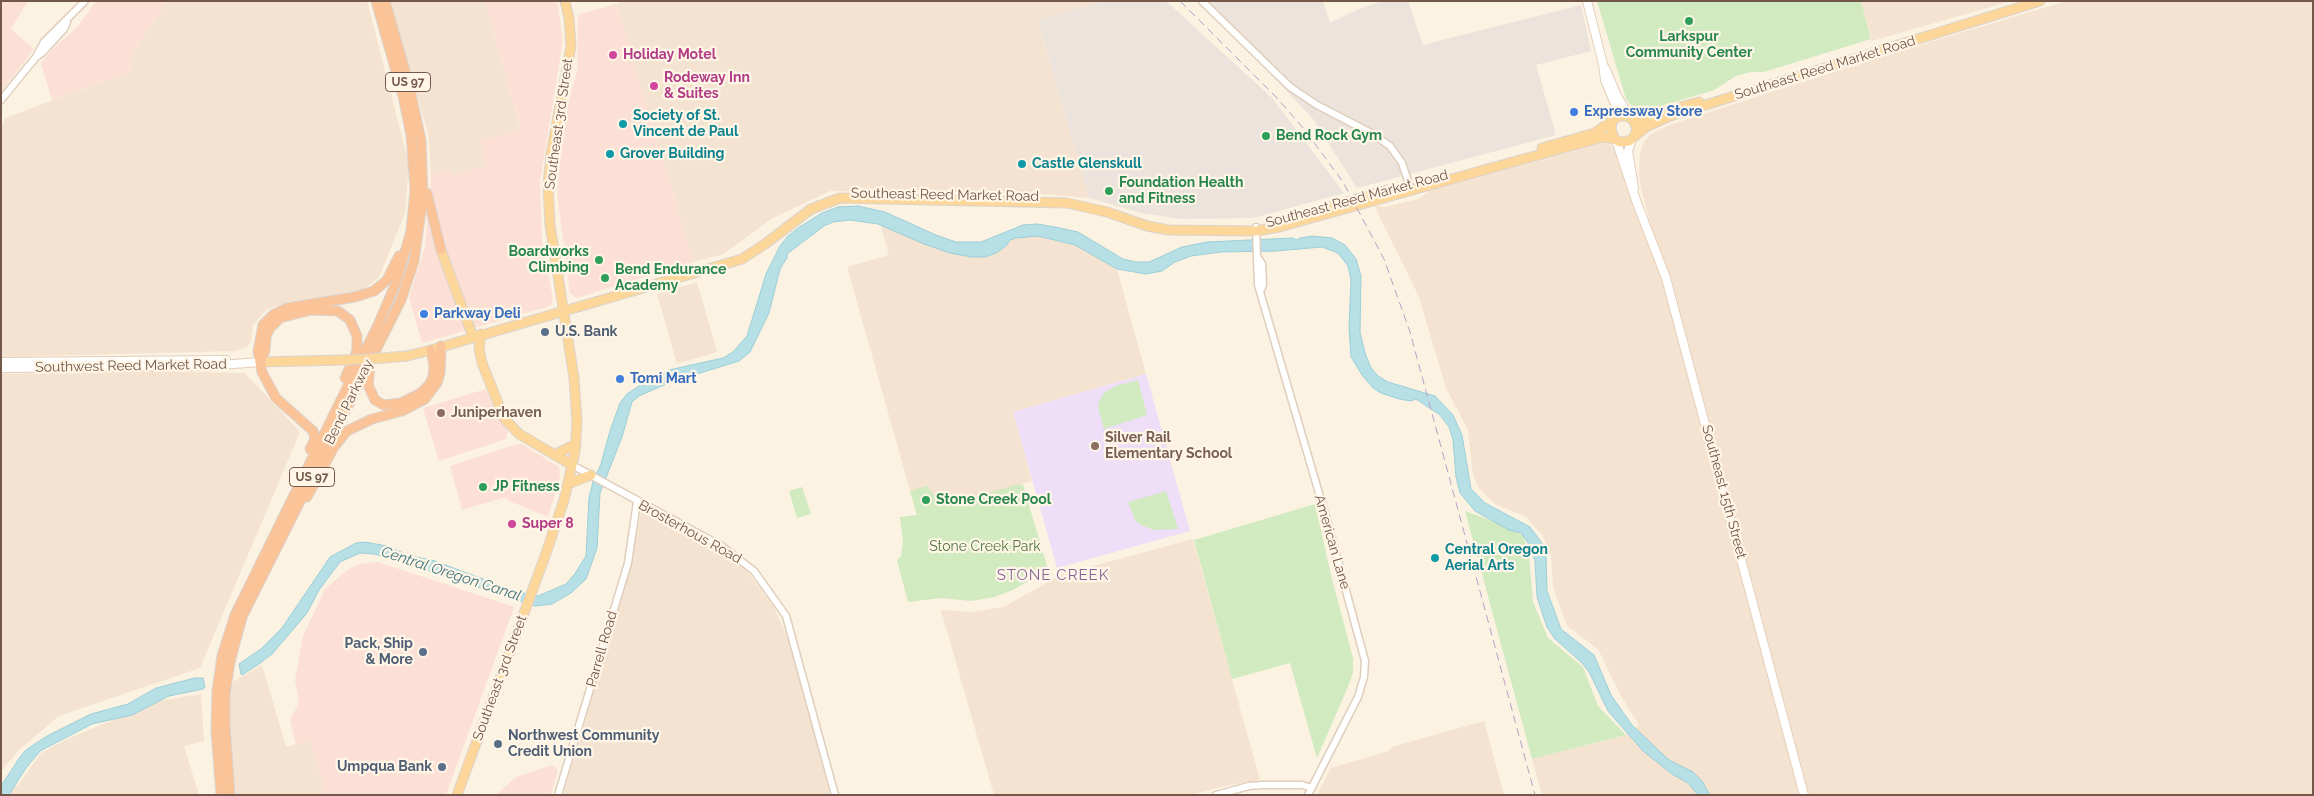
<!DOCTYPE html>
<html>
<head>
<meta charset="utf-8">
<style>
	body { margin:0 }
	#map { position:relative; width:2314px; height:796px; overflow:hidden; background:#fcf2e1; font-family:Raleway,sans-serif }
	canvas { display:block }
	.frame { position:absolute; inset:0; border:2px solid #735748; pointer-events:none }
</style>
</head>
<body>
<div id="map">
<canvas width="2314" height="796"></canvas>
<div class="frame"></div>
</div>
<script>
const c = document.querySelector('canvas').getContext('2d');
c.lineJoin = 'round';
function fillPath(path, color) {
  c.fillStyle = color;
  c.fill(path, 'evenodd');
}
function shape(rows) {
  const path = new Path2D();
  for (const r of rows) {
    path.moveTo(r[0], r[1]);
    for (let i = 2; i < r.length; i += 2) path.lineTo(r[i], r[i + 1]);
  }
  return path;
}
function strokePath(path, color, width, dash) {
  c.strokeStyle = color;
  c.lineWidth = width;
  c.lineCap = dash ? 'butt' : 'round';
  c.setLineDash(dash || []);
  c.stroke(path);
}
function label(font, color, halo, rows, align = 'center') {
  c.font = font + ' Raleway,sans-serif';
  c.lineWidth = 4.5;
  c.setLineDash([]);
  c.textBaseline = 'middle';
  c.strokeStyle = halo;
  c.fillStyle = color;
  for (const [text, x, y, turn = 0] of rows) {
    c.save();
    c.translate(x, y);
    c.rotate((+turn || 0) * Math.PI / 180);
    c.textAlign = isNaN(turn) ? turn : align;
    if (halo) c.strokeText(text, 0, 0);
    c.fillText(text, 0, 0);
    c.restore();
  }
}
fillPath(shape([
	[168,1,367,1,409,164,405,213,379,277,363,290,334,296,292,301,267,309,253,325,251,341,246,348,235,351,1,357,1,129,5,118,129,72,134,50],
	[390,1,485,1,521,130,487,166,453,176,449,171,431,175,429,137],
	[623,1,1104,1,1038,21,1089,198,1028,193,830,191,771,219,724,254,693,262,616,4],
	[1861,1,2011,1,1872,41],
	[2067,1,2313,1,2313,795,1803,795,1641,189,1639,173,1640,152,1644,142,1652,133,1672,124,1903,50],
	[1598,143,1610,144,1615,151,1663,284,1800,795,1542,795,1532,759,1626,735,1639,725,1621,696,1598,649,1567,626,1553,587,1551,556,1543,536,1526,517,1495,504,1480,490,1473,475,1468,430,1446,388,1419,297,1375,207,1376,206,1385,207,1418,199,1431,190,1575,151],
	[881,227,893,229,938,249,972,257,1006,246,1010,240,1025,236,1038,236,1075,245,1117,269,1146,374,1013,412,1032,481,954,503,939,501,917,515,847,267,889,255],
	[697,282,717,352,677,364,657,294],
	[154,371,245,373,300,432,200,668,59,716,19,750,1,771,1,374],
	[641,512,744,567,773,606,789,640,830,795,563,795,629,573],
	[1193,539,1260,780,1229,785,1191,795,994,795,941,610,972,612,1003,607,1063,574],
	[262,665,286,747,307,741,311,743,326,795,233,795,228,742,228,685],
	[201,694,204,741,184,746,199,795,6,795,19,784,41,753,65,740,159,701],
	[1484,721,1504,795,1317,795,1331,768,1389,751,1392,747]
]), '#f4e3d0');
fillPath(shape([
	[1,1,28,1,11,29,34,49,1,92],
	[96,1,168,1,134,49,129,72,52,100,41,63,54,48,78,26],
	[485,1,556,1,558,5,563,40,540,182,542,241,553,299,550,306,422,343,409,297,425,247,431,175,449,171,453,176,486,166,480,141,521,129],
	[616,4,693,262,576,298,570,293,557,193,561,142,571,91,577,72,578,17,579,14],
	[486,389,495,412,508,431,506,439,439,461,423,408],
	[517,444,522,444,559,467,560,477,548,517,507,500,506,497,462,510,450,466],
	[378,562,514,607,446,795,326,795,311,743,307,741,296,744,290,720,299,703,295,680,303,636,325,589,346,571,359,564],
	[552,765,558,770,551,795,496,795,516,777]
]), '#fde0d5');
fillPath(shape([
	[1104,1,1166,1,1272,98,1344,193,1253,218,1181,219,1142,213,1089,198,1038,20],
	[1197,1,1323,1,1330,23,1359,9,1383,1,1408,1,1423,45,1581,5,1591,51,1536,65,1556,135,1357,188,1313,119,1249,51]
]), '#ebe3dc');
fillPath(shape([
	[1146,374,1190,531,1057,568,1013,412]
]), '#efdef8');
fillPath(shape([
	[1597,1,1861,1,1871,39,1764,72,1751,72,1736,76,1714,90,1645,111,1635,110,1626,99],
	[1138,380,1147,415,1104,429,1098,408,1099,401,1105,392,1116,386],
	[1019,484,1023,485,1048,569,1013,590,995,597,971,601,941,598,908,602,897,560,901,556,903,542,900,517,917,515,910,491,927,486,939,501,954,503],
	[802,487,811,514,797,518,789,491],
	[1166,491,1178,529,1154,530,1141,525,1135,520,1128,502],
	[1315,504,1331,575,1353,658,1353,673,1347,689,1317,758,1290,663,1232,679,1194,540],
	[1465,511,1509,527,1523,536,1529,554,1533,602,1548,638,1583,667,1598,706,1626,735,1532,759]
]), '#d1eac0');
const water = shape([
	[858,206,885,212,936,235,956,242,981,242,1023,225,1037,224,1055,227,1078,232,1123,259,1136,262,1149,262,1182,247,1207,242,1293,238,1297,240,1300,238,1312,236,1332,238,1345,245,1356,259,1361,276,1360,332,1365,353,1371,368,1378,376,1388,382,1435,396,1453,415,1462,435,1471,489,1485,503,1530,527,1542,543,1546,556,1547,591,1561,629,1594,655,1611,695,1632,725,1669,760,1693,772,1702,781,1710,795,1698,795,1688,783,1672,774,1643,751,1608,711,1589,672,1582,663,1555,639,1547,627,1537,597,1535,561,1530,546,1521,533,1509,530,1475,511,1460,493,1456,477,1453,440,1449,427,1440,415,1416,399,1411,401,1399,399,1381,393,1373,388,1362,375,1351,357,1349,328,1351,280,1348,266,1338,253,1322,247,1276,251,1221,252,1191,256,1175,262,1162,271,1146,274,1117,269,1075,245,1038,236,1016,238,1010,240,1006,246,996,253,985,257,972,257,950,253,924,244,878,224,850,220,833,222,824,226,787,254,787,258,780,269,769,313,750,352,739,361,671,382,639,396,632,402,622,437,600,493,597,548,586,579,571,593,552,604,535,606,393,559,374,554,360,553,340,562,319,590,307,613,273,653,259,664,242,675,241,674,239,664,261,649,282,628,330,557,356,543,365,542,387,546,410,556,432,560,518,592,538,596,566,584,574,575,586,556,589,498,593,482,601,464,610,431,620,403,627,394,648,380,669,370,723,358,733,352,747,336,766,274,780,246,788,236,798,228,822,213,838,207,858,206],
	[195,678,203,678,205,687,203,689,169,696,132,715,92,724,40,751,26,768,9,795,1,795,1,786,20,757,26,750,47,736,91,714,128,704,156,688,195,678]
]);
fillPath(water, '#b6dfe6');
strokePath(water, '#9cced7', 1);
const tertiary = shape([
	[1202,1,1290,87,1317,105,1371,133,1390,146,1402,163,1411,190],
	[36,57,42,53,64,29,67,22],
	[1,100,36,57,44,42,85,1],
	[1256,227,1258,285,1328,524,1365,661,1364,677,1358,697,1308,795],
	[1259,259,1262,264,1263,285,1261,290],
	[572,465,723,547,754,571,786,616,835,795],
	[558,795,628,563,637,502],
	[1216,795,1249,786,1263,785,1302,785,1312,788]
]);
const secondary = shape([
	[1587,1,1603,64,1605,80,1615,104,1616,109,1613,120],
	[1605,68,1618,98,1630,117],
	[1632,139,1628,151,1634,188],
	[1616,140,1637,203,1666,278,1804,795],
	[1,362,226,360],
	[1,368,207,366,260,362]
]);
const primary = shape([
	[1633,120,1644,121,1670,110,1699,102],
	[1612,121,1611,129,1614,139,1620,142,1629,141,1646,127,1670,116,2040,1],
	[1542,148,1595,133,1619,116,1627,116,1633,120,1637,128,1635,136],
	[1330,207,1387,190],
	[441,250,473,337],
	[481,334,479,348,482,363,504,418,519,434,572,465],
	[383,358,407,356,431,350,742,259,765,244,811,209,840,198,1067,203,1107,212,1147,226,1169,230,1256,231,1279,227,1603,137,1614,139],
	[260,362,345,360],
	[554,455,576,444],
	[568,484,591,475],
	[457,795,544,559,564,500,575,452,577,422,574,378,550,225,548,186,551,154,571,46,569,18,565,1]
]);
const trunk = shape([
	[427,193,441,250],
	[260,362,265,351,266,336,270,328,280,318,311,310,338,311,350,320,357,336,357,351,345,378],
	[370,367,368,385,375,400,384,405,401,403,421,393,429,385,433,377,434,366,431,350],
	[310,449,315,439,313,431,276,398,262,372,258,351,263,325,274,314,287,308,355,297,374,291,387,280,399,256],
	[307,497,334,447,347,431,372,419,402,411,425,399,437,383,440,373,441,346],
	[221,795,216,731,217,691,222,656,235,615,378,325,396,283,411,231,415,190,411,135,403,96,376,1],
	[230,795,225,726,225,694,230,662,242,617,401,300,414,261,423,197,421,140,409,85,385,1]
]);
strokePath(tertiary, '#e0cebd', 9);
strokePath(secondary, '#e5cfbb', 10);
strokePath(primary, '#dbd3cf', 11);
strokePath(trunk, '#dbd3cf', 11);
strokePath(tertiary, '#fff', 6);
strokePath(secondary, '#fff', 8);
strokePath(primary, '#fcd799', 9);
strokePath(trunk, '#fac498', 9);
strokePath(shape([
	[1180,1,1278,99,1304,129,1343,182,1384,259,1410,332,1535,795]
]), '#b4a0c5', 1, [8, 5]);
const primaryBridge = shape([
	[345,360,383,358]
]);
strokePath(primaryBridge, '#dbd3cf', 11, []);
strokePath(primaryBridge, '#fcd799', 9);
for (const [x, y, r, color] of [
	[1689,21,5,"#2e9e5b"],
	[613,55,5,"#d1479c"],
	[654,86,5,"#d1479c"],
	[1574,112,5,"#3f7fe0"],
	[623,124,5,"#0f9aa8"],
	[1266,136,5,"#2e9e5b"],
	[610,154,5,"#0f9aa8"],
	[1022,164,5,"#0f9aa8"],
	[1109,191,5,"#2e9e5b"],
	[599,260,5,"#2e9e5b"],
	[605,278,5,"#2e9e5b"],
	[424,314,5,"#3f7fe0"],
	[545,332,5,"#5c6f8a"],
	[620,379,5,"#3f7fe0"],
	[441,413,5,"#8d6e63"],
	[1095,446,5,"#8d6e63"],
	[483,487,5,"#2e9e5b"],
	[926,500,5,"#2e9e5b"],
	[512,524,5,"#d1479c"],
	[1435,558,5,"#0f9aa8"],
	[423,652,5,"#5c6f8a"],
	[498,744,5,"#5c6f8a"],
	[442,767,5,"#5c6f8a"]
]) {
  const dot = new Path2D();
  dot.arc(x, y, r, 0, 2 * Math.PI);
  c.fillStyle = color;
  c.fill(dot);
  strokePath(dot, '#fff6e7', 2);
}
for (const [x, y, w] of [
	[408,82,45],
	[312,477,45]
]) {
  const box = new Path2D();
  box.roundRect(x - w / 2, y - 9.5, w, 19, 4);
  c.fillStyle = '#fff6e7';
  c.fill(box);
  strokePath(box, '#735748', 1);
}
label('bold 12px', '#735748', null, [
	["US 97",408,82],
	["US 97",312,477]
]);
label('bold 14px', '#27864d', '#fff6e7', [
	["Larkspur",1689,37,"center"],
	["Community Center",1689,53,"center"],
	["Bend Rock Gym",1276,136],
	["Foundation Health",1119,183],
	["and Fitness",1119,199],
	["Boardworks",589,252,"right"],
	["Climbing",589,268,"right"],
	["Bend Endurance",615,270],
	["Academy",615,286],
	["JP Fitness",493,487],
	["Stone Creek Pool",936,500]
], 'left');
label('bold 14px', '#b23c85', '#fff6e7', [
	["Holiday Motel",623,55],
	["Rodeway Inn",664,78],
	["& Suites",664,94],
	["Super 8",522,524]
], 'left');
label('14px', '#735748', '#fff6e7', [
	["Southeast Reed Market Road",1825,68,-17],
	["Southeast 3rd Street",559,124,-82],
	["Southeast Reed Market Road",945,195,1],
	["Southeast Reed Market Road",1357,199,-15],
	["Southwest Reed Market Road",131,366,-1],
	["Bend Parkway",349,402,-64],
	["Southeast 15th Street",1724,492,75],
	["Brosterhous Road",690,532,29],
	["American Lane",1332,542,74],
	["Parrell Road",602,649,-74],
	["Southeast 3rd Street",500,678,-70]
]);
label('bold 14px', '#366cbe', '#fff6e7', [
	["Expressway Store",1584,112],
	["Parkway Deli",434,314],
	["Tomi Mart",630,379]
], 'left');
label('bold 14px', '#0d838f', '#fff6e7', [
	["Society of St.",633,116],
	["Vincent de Paul",633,132],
	["Grover Building",620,154],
	["Castle Glenskull",1032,164],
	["Central Oregon",1445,550],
	["Aerial Arts",1445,566]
], 'left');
label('bold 14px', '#4e5e75', '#fff6e7', [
	["U.S. Bank",555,332],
	["Pack, Ship",413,644,"right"],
	["& More",413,660,"right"],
	["Northwest Community",508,736],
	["Credit Union",508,752],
	["Umpqua Bank",432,767,"right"]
], 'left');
label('bold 14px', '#785e54', '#fff6e7', [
	["Juniperhaven",451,413],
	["Silver Rail",1105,438],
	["Elementary School",1105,454]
], 'left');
label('14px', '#517940', '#fff6e7', [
	["Stone Creek Park",985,547]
]);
label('italic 15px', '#3f7680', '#fff6e7', [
	["Central Oregon Canal",451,574,18]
]);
c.letterSpacing = '1px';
label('15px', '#856397', '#fff6e7', [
	["STONE CREEK",1053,575]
]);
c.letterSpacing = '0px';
</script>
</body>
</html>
